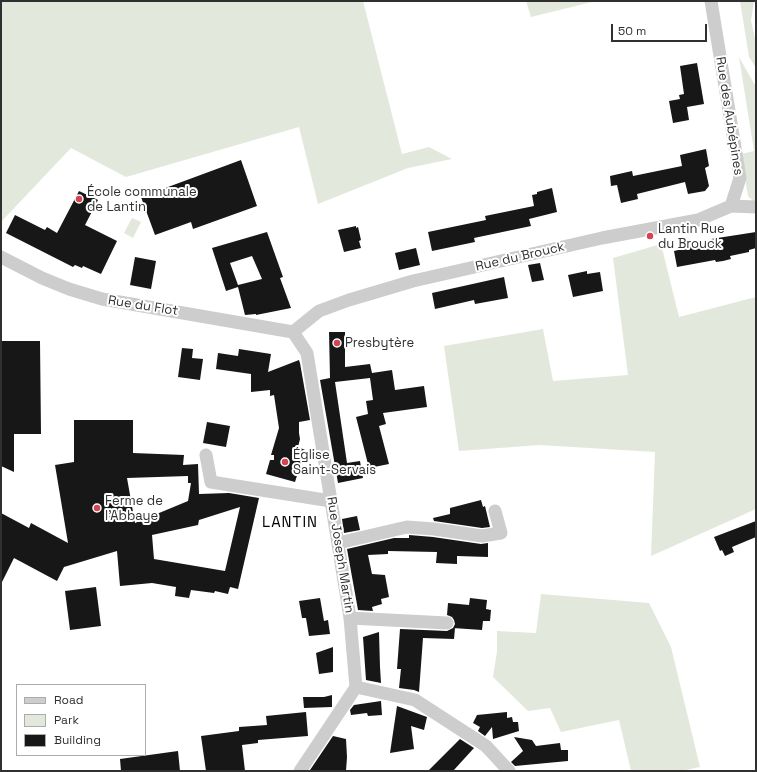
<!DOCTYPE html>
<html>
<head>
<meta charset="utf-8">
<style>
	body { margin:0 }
	#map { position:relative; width:757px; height:772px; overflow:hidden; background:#fff; font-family:"Space Grotesk",sans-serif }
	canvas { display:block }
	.frame { position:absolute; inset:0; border:2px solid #303030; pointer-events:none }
	.legend { position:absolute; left:16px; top:684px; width:130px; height:72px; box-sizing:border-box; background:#fff; border:1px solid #acacac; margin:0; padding:5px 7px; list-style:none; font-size:12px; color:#303030 }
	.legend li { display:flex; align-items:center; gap:8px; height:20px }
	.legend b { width:20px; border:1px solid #acacac }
	.scale { position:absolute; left:611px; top:24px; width:96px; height:18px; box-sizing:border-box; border:2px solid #303030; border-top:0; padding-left:5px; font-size:12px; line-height:14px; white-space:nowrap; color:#303030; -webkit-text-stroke:3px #fff; paint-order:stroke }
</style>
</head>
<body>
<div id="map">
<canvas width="757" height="772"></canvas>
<div class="frame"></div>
<ul class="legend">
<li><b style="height:5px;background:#cdcdcd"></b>Road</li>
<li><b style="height:11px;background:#e3e8dc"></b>Park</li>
<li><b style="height:11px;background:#171717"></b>Building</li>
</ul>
<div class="scale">50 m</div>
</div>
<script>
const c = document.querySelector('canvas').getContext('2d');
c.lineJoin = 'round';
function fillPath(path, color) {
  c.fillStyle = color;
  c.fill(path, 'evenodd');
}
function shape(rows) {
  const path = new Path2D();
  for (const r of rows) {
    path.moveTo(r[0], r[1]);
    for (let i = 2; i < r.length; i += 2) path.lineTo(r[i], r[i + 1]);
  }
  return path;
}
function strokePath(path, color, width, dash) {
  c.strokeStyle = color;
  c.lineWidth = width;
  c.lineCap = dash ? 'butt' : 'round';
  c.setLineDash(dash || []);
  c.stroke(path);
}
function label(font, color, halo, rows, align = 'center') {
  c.font = font + ' "Space Grotesk",sans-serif';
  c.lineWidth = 4;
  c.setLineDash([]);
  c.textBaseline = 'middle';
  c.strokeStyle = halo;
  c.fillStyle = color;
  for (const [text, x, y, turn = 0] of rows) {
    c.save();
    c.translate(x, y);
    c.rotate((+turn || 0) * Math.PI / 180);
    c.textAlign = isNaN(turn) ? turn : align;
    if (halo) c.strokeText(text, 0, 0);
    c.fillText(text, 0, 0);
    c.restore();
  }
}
fillPath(shape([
	[1,1,363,1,402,154,429,147,452,159,408,168,318,204,299,127,126,177,71,148,1,222],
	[526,1,596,1,531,17],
	[740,1,754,1,751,20,756,43,756,68,749,57],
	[739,57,756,87,756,201,753,201,748,196,741,154,754,151],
	[132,218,141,222,133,238,124,233],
	[661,244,679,317,756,297,756,509,651,556,655,452,540,445,459,451,444,346,543,329,553,381,628,375,613,258],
	[541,594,649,603,671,647,700,767,681,771,631,771,619,720,561,732,550,708,528,711,493,677,497,651,497,631,536,633]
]), '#e3e8dc');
fillPath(shape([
	[697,63,704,104,687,107,689,120,673,123,669,101,680,99,679,95,684,94,680,66],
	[706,149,709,166,705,168,709,186,705,191,688,194,685,182,637,194,638,199,621,203,617,185,611,186,610,176,632,171,633,176,682,166,680,155],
	[241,160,257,206,193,229,191,222,155,235,141,197],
	[552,188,557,212,529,219,531,226,474,238,475,242,432,251,428,232,486,220,485,216,534,206,532,195,537,194,537,192],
	[79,191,98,200,85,225,117,241,101,274,83,266,82,268,75,265,73,267,6,233,15,215,45,230,47,227,57,233],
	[356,226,356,228,358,227,361,240,359,241,361,248,344,252,338,230],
	[267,232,283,277,280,278,291,308,256,315,256,314,245,315,238,287,226,291,212,248],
	[252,256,262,279,238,285,230,263],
	[756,232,756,248,749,250,749,252,730,256,731,259,723,261,716,262,715,260,677,267,674,251,687,248,686,246,712,242,711,239],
	[416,248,420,265,399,270,395,253],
	[135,257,156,261,151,289,130,285],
	[540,263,544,280,532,282,528,265],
	[587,271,587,274,600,272,603,291,573,297,568,275],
	[504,277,508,298,475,304,474,300,435,309,432,293],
	[329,332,345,332,345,367,370,364,372,373,392,370,395,390,424,386,427,407,383,413,386,424,379,426,389,464,369,468,356,417,368,414,366,401,373,400,370,378,335,382,347,463,360,461,363,478,338,483,320,380,330,378],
	[1,341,40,341,41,434,14,434,14,472,1,466],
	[182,348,193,349,192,358,203,359,200,380,178,377],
	[239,349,271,354,268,372,299,360,300,363,310,420,299,422,299,433,300,439,298,447,305,450,295,482,266,474,270,460,274,460,274,455,271,455,279,428,274,395,270,396,270,390,251,392,251,374,216,369,218,353,238,356],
	[74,420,133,420,133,453,184,455,183,465,198,464,199,494,229,493,259,498,238,589,230,587,228,594,215,591,214,593,191,590,189,598,175,596,176,587,152,583,120,586,117,551,64,567,57,581,14,558,1,584,1,513,29,528,31,523,68,543,55,465,74,462],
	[188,476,188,483,191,483,188,501,135,523,127,478],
	[240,507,225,571,154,559,152,535,198,525,199,520],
	[207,422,230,426,226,447,203,443],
	[481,500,483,507,485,506,490,527,482,528,434,521,433,518,450,514,450,508],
	[357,516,360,530,344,533,342,519],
	[756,521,756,537,732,547,734,552,725,556,722,550,720,551,714,537],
	[409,535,433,537,481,544,488,543,488,557,457,556,457,564,436,563,437,552,388,551,388,554,368,555,372,574,385,575,389,597,381,599,382,604,372,607,373,611,358,610,347,549,394,538,409,538],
	[96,587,101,626,70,630,65,591],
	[320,598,324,621,328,620,330,634,309,636,306,618,302,618,299,601],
	[470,598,487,600,486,609,491,610,490,621,483,621,482,630,453,628,455,624,454,620,452,617,447,615,448,603,469,605],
	[453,628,455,628,454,639,423,638,419,692,414,690,399,688,401,669,397,669,400,629,447,631],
	[379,632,380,667,381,683,366,680,363,637],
	[333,647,333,672,319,674,316,653],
	[332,695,332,707,304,708,303,697,324,697],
	[381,701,382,715,368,716,367,713,351,715,350,710,354,705],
	[397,706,427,717,424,730,411,726,414,749,390,753],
	[306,712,308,736,258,740,258,743,242,745,245,771,206,771,201,736,239,731,239,727,267,725,266,716],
	[507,712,507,718,512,717,513,722,518,722,519,731,493,739,492,727,485,736,478,731,480,727,473,723,477,715],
	[333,736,346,739,347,757,346,771,310,770],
	[514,737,532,740,536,746,560,743,561,750,568,750,568,761,515,766,511,762,523,751],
	[460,739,474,748,453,771,428,771],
	[178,751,180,771,121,771,120,759]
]), '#171717');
strokePath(shape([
	[711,1,740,178,731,206],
	[1,257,42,278,69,289,102,299,293,332],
	[293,332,319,311,349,300,413,281,602,238,698,220,731,206,756,207],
	[293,332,307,353,350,618,356,687],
	[206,455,211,482,331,501],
	[338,543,407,527,434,529,482,536,501,533,495,511],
	[350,618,447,623],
	[356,687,415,700,486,746,509,771],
	[300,771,356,687]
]), '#cdcdcd', 13);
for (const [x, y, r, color] of [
	[79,199,4,"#d34552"],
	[650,236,4,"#d34552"],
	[337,343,4,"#d34552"],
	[285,462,4,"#d34552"],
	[97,508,4,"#d34552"]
]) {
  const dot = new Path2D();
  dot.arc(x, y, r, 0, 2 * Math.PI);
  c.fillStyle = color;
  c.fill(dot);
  strokePath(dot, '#fff', 1.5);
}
label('13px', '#303030', '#fff', [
	["Rue des Aubépines",729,116,81],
	["Rue du Brouck",520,257,-13],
	["Rue du Flot",143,306,9],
	["Rue Joseph Martin",340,555,81]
]);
label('13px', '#303030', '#fff', [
	["École communale",87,192],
	["de Lantin",87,207],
	["Lantin Rue",658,229],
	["du Brouck",658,244],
	["Presbytère",345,343],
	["Église",293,455],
	["Saint-Servais",293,470],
	["Ferme de",105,501],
	["l'Abbaye",105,516]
], 'left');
c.letterSpacing = '1px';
label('15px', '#000', '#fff', [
	["LANTIN",290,523]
]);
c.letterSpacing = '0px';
</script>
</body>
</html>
